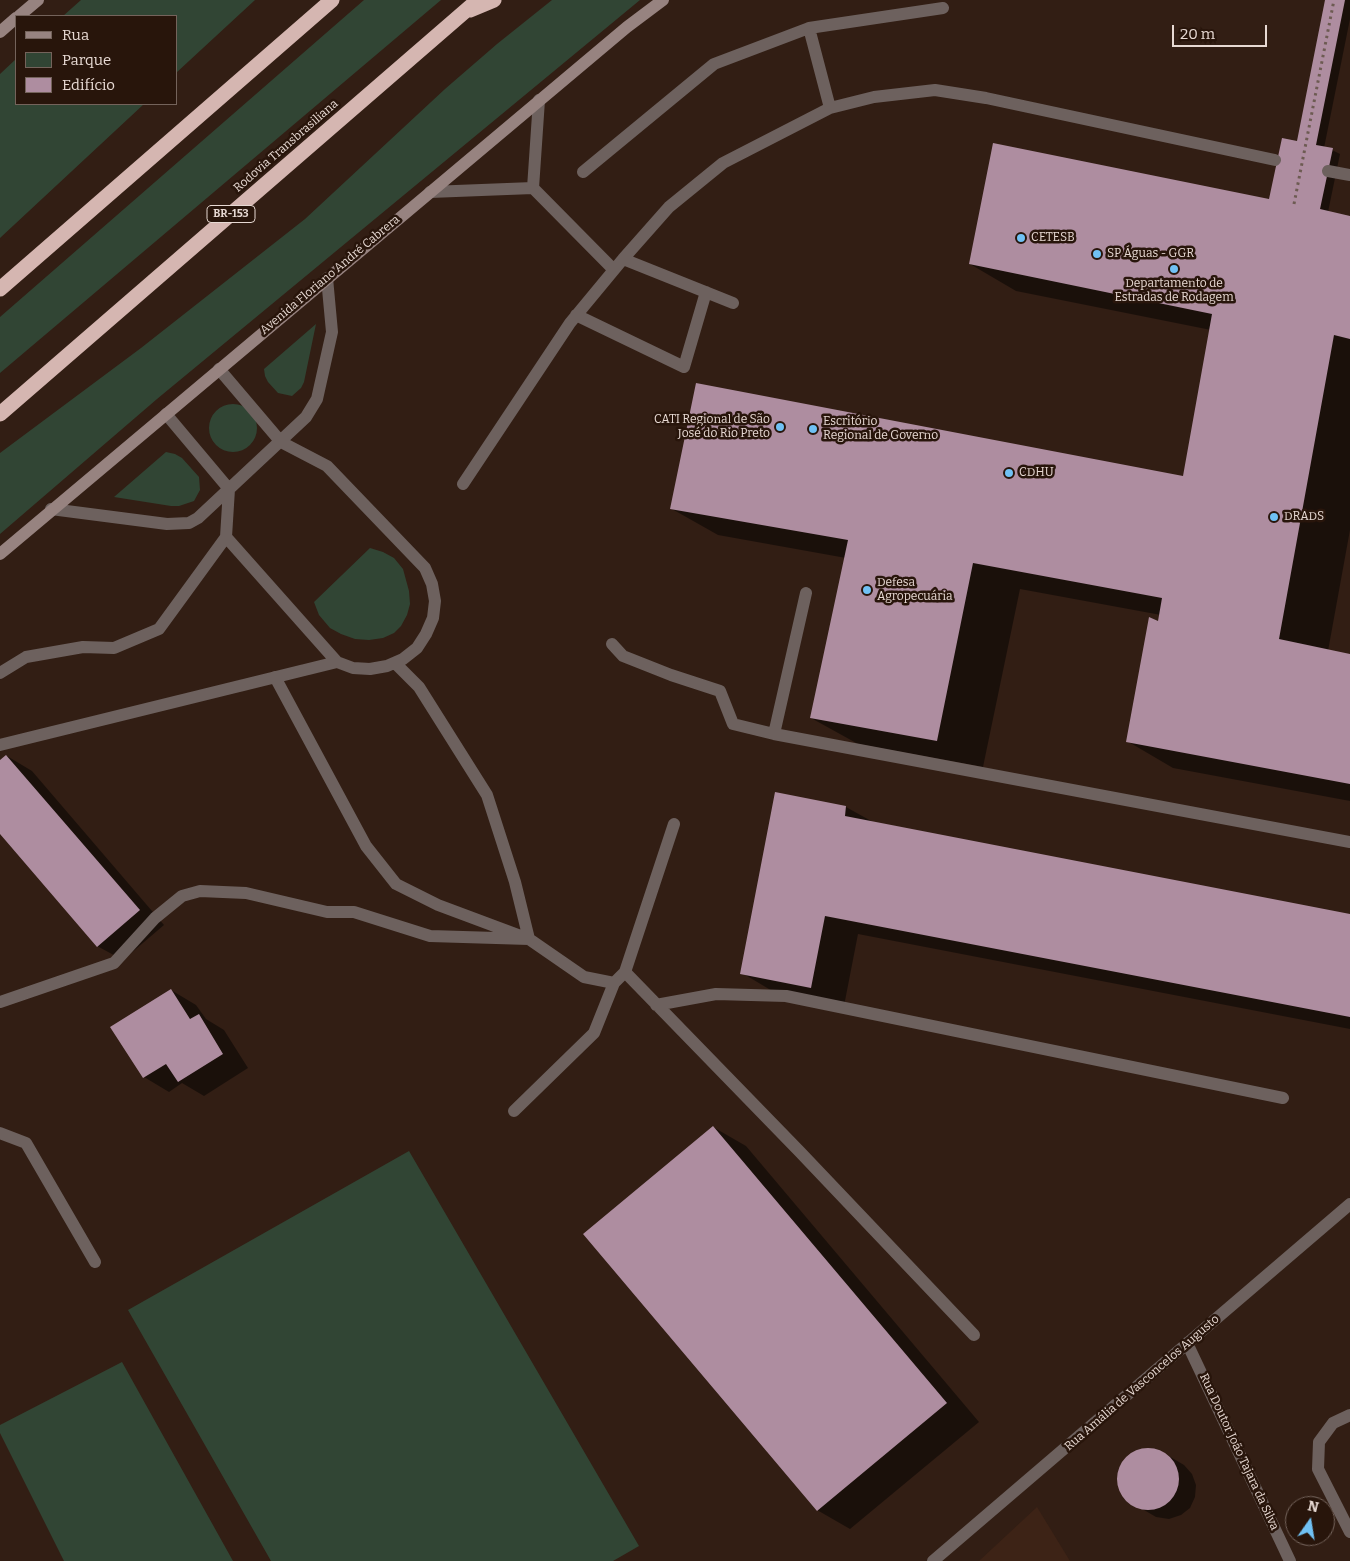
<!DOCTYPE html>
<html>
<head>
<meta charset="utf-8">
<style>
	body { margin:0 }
	#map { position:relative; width:1350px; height:1561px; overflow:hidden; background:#321e14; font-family:Bitter,serif }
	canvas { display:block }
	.legend { position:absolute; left:15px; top:15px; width:162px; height:90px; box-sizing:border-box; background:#28150b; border:1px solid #74635b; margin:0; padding:6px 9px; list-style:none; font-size:15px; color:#e7d9d3 }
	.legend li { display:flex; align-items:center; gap:10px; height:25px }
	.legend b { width:25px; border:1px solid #74635b }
	.north { position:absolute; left:1285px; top:1496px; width:50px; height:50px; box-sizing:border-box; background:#28150b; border:1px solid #74635b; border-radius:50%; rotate:13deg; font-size:14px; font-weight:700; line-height:20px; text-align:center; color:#e7d9d3 }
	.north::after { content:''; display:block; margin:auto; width:18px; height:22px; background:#70c1f4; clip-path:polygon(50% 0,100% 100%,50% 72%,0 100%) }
	.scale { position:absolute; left:1172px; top:25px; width:95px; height:22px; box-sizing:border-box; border:2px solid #e7d9d3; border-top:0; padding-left:6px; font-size:15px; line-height:18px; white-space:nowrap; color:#e7d9d3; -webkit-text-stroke:4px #28150b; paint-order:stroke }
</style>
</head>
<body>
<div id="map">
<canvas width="1350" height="1561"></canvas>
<ul class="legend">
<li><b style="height:6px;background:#978380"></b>Rua</li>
<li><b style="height:14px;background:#314534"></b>Parque</li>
<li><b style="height:14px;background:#ae8da0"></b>Edifício</li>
</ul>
<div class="north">N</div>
<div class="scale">20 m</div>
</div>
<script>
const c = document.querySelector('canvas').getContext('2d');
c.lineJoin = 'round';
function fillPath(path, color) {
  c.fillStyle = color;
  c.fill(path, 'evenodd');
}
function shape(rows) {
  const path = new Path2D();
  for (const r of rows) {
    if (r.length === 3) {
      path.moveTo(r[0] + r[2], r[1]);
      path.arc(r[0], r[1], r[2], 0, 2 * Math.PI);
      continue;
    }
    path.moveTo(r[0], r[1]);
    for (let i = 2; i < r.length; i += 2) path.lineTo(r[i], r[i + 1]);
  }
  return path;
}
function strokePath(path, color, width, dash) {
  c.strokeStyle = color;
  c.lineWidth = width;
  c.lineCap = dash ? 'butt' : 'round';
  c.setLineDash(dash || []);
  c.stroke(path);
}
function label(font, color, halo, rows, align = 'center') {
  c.font = font + ' Bitter,serif';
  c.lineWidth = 5;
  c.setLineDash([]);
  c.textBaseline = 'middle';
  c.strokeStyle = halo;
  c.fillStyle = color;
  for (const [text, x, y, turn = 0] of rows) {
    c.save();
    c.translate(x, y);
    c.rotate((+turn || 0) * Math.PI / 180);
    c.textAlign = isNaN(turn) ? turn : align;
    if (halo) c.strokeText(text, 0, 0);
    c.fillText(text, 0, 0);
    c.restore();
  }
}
fillPath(shape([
	[1037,1507,1070,1561,979,1561]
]), '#3d2316');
fillPath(shape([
	[81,0,255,0,176,73,176,16,63,16],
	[364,0,441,0,0,373,0,317],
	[552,0,640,0,157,399,0,534,0,453,141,348,305,219,445,89,497,44],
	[16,59,16,104,144,104,0,238,0,74],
	[316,324,304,382,301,388,292,396,278,393,268,382,265,376,264,369],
	[233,428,24],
	[166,452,175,454,182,458,199,477,200,490,194,501,179,506,171,506,114,497],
	[370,548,383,552,394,558,403,569,409,591,410,604,407,615,401,626,394,633,383,638,369,640,355,639,341,634,330,628,319,615,314,602],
	[409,1151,639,1546,613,1561,271,1561,128,1310],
	[122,1362,233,1561,64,1561,0,1433,0,1425]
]), '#314534');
fillPath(shape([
	[1327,0,1350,0,1350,19,1324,148,1332,150,1340,154,1328,212,1350,217,1350,530,1328,651,1350,656,1350,801,1173,768,1127,741,1161,615,1020,589,983,767,858,744,811,718,846,558,718,535,672,509,1184,477,1211,330,1016,291,970,264,1270,201,1298,143],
	[7,756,32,771,164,925,123,960,97,946,0,832,0,762],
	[846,807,873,822,1350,915,1350,1029,858,934,844,1006,774,992,742,973],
	[171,990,196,1005,206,1019,224,1030,248,1068,204,1096,182,1083,169,1092,144,1077],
	[713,1127,746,1146,979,1422,850,1529,817,1510],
	[1145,1449,1156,1450,1167,1455,1184,1465,1192,1474,1196,1485,1195,1497,1190,1508,1181,1515,1169,1519,1156,1517,1127,1500,1120,1490,1118,1477,1121,1467,1127,1458,1135,1452]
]), '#0007');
fillPath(shape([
	[1325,0,1345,0,1316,145,1333,148,1320,209,1350,216,1350,339,1334,335,1279,639,1350,654,1350,784,1126,742,1149,617,1158,621,1162,598,973,563,937,741,810,718,848,540,670,509,696,383,1183,476,1212,314,969,264,993,143,1269,199,1282,138,1297,141],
	[6,755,140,910,97,947,0,834,0,760],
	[775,792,846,806,845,816,1350,914,1350,1017,825,916,811,988,740,974],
	[171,989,190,1019,199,1014,223,1054,178,1082,166,1064,143,1078,110,1027],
	[713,1126,947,1403,817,1511,583,1234],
	[1148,1479,31]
]), '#ae8da0');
strokePath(shape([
	[1294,204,1334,0]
]), '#6d5b52', 3, [2.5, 4]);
strokePath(shape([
	[809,28,943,8],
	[1328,171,1350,175],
	[583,172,714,64,809,28,830,108],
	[533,188,539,100],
	[430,192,533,188,614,270],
	[623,259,733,303],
	[576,315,684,367,706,292],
	[166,414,229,489,226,537,337,662,353,668,370,669,387,666,403,659,417,648,426,634,433,618,435,601,432,584,425,568,327,466,281,442,219,369],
	[463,484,570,323,623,259,669,207,723,163,830,108,874,97,935,90,986,98,1275,160],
	[51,509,167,524,189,523,198,518,306,417,317,399,332,332,327,278],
	[612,644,623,656,671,675,720,691,733,724,774,734,1350,842],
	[0,673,26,657,83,647,114,648,159,629,226,537],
	[275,677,366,846,396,884,438,905,529,939,584,977,614,983,625,972,674,824],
	[774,734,806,593],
	[0,745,337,662],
	[625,972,800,1152,974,1335],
	[0,1002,114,963,155,918,182,896,200,891,246,893,327,912,354,912,430,936,529,939,515,882,487,795,419,687,395,663],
	[656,1005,716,994,786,996,1283,1098],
	[514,1111,594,1033,614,983],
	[0,1133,26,1143,95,1262]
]), '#6d615e', 12);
strokePath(shape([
	[1187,1343,1290,1561],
	[1350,1415,1333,1423,1319,1442,1318,1469,1350,1532],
	[933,1561,1350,1204]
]), '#6d615e', 12);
strokePath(shape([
	[19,16,38,0],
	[0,32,16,18],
	[0,554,627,27,663,0]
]), '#978380', 12);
strokePath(shape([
	[470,10,494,0],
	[0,289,332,0],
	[0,414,478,0]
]), '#d5b6b1', 15);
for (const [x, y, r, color] of [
	[1021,238,5,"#70c1f4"],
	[1097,254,5,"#70c1f4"],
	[1174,269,5,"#70c1f4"],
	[780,427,5,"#70c1f4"],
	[813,429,5,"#70c1f4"],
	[1009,473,5,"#70c1f4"],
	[1274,517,5,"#70c1f4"],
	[867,590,5,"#70c1f4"]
]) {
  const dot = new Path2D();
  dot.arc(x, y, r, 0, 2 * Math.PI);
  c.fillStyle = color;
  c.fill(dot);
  strokePath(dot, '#28150b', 2);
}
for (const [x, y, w] of [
	[231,214,48]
]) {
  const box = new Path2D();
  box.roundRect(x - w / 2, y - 8.5, w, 17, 4);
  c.fillStyle = '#28150b';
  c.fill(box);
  strokePath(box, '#e7d9d3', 1);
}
label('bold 11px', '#e7d9d3', null, [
	["BR-153",231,214]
]);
label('12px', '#e7d9d3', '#28150b', [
	["Rodovia Transbrasiliana",286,146,-41],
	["Avenida Floriano André Cabrera",330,275,-40],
	["Rua Amália de Vasconcelos Augusto",1142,1383,-41],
	["Rua Doutor João Tajara da Silva",1239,1452,65]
]);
label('12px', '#e7d9d3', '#28150b', [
	["CETESB",1031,238],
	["SP Águas - GGR",1107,254],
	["Departamento de",1174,284,"center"],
	["Estradas de Rodagem",1174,298,"center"],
	["CATI Regional de São",770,420,"right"],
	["José do Rio Preto",770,434,"right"],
	["Escritório",823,422],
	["Regional de Governo",823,436],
	["CDHU",1019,473],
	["DRADS",1284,517],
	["Defesa",877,583],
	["Agropecuária",877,597]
], 'left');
</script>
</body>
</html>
